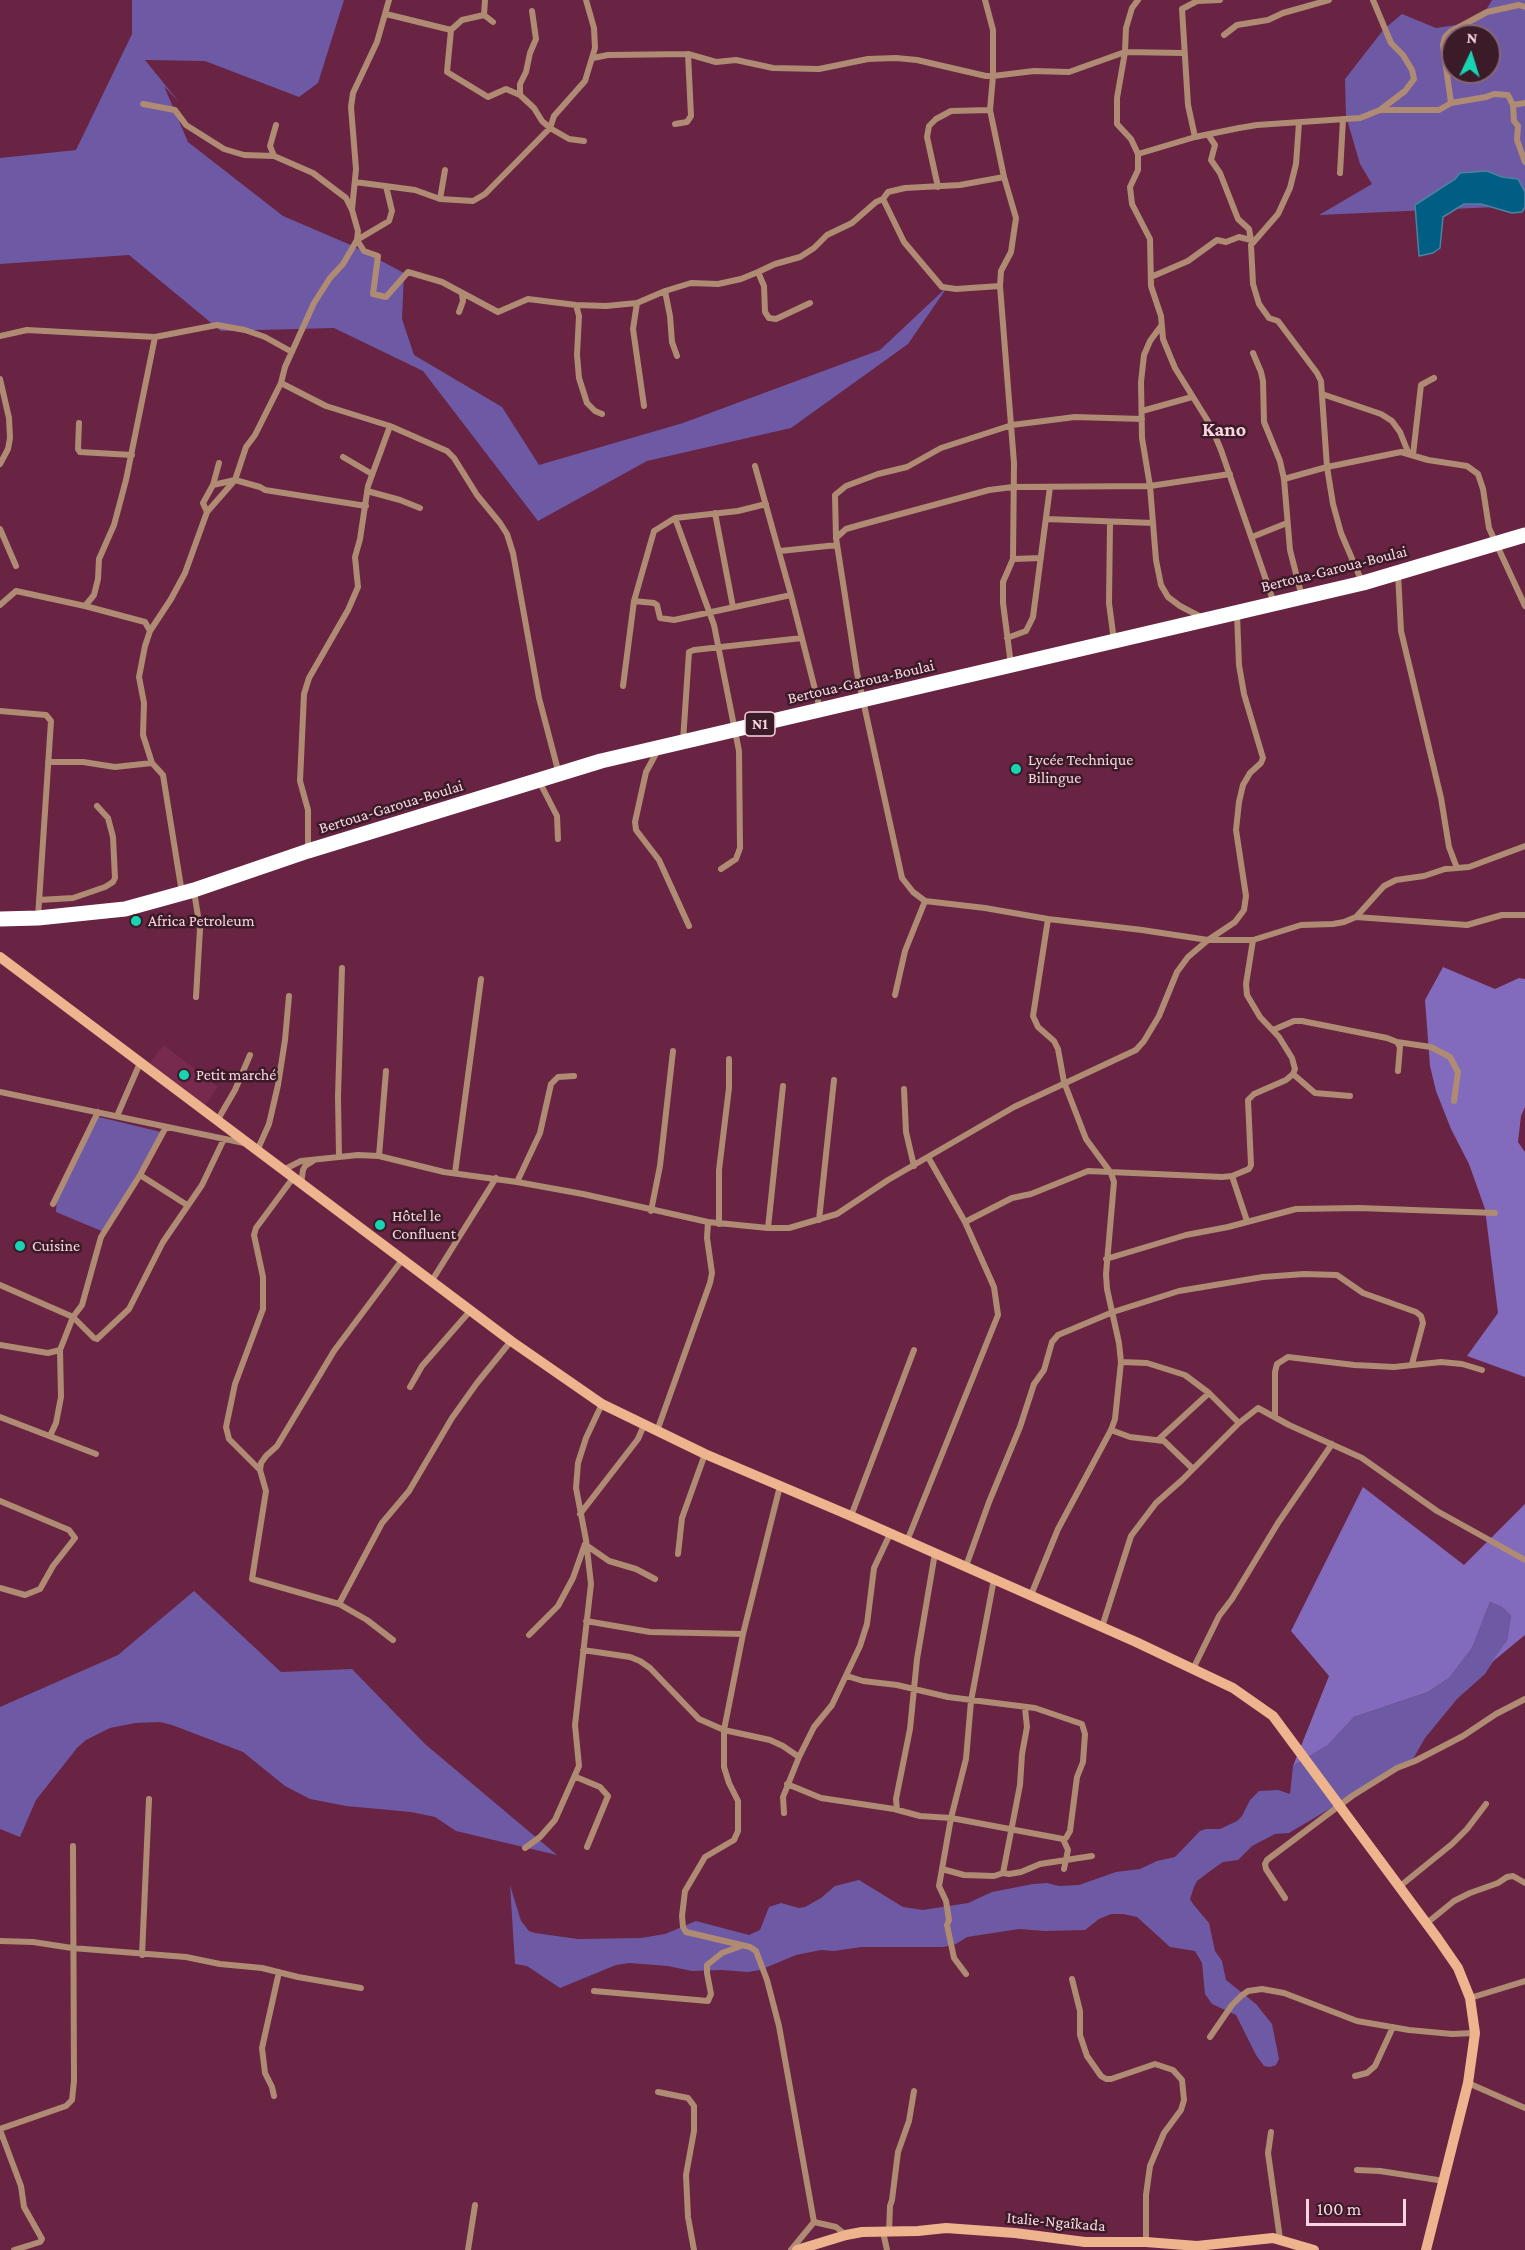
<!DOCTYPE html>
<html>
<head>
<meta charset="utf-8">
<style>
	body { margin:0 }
	#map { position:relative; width:1525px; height:2250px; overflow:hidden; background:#692343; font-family:"Crimson Pro",serif }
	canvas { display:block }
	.north { position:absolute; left:1441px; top:24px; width:60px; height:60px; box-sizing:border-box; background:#3b1b28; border:2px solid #876672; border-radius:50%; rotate:4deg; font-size:16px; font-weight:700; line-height:24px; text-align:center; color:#fad6e2 }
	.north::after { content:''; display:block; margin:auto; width:21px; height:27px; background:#17d5b2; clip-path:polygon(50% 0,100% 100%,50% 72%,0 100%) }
	.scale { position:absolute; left:1306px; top:2199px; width:100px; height:27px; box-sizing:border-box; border:3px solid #fad6e2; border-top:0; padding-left:8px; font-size:18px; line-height:21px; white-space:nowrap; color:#fad6e2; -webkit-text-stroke:4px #3b1b28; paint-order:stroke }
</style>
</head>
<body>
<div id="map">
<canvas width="1525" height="2250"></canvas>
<div class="north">N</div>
<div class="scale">100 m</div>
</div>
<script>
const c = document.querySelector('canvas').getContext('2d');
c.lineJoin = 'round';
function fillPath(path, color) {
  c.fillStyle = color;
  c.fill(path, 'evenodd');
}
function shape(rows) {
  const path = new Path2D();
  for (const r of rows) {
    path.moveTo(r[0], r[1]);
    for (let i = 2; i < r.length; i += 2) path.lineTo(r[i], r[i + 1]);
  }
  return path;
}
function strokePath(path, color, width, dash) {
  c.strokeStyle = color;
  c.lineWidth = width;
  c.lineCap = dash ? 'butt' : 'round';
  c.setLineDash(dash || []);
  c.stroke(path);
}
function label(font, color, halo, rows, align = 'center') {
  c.font = font + ' "Crimson Pro",serif';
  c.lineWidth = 5;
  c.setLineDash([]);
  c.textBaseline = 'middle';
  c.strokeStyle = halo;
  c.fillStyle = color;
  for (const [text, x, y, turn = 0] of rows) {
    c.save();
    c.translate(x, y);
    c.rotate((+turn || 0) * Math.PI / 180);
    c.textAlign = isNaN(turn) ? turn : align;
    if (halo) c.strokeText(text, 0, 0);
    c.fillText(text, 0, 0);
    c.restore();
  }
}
fillPath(shape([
	[164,1045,218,1087,205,1105,150,1063]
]), '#782a4e');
fillPath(shape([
	[132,0,344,0,318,83,299,97,205,61,145,60,179,102,164,86,188,142,283,216,353,246,404,273,402,319,414,355,502,407,539,465,683,423,880,350,948,286,908,344,791,428,647,461,538,521,423,371,334,328,221,331,129,255,0,264,0,158,76,150,132,34],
	[1492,0,1525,0,1525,208,1518,206,1319,215,1372,184,1360,164,1346,116,1345,79,1384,29,1402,14,1436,28,1462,24,1485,12],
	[1453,36,1489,36,1489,72,1453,72],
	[95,1116,161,1132,104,1232,56,1212,57,1194],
	[194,1591,281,1672,352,1669,425,1744,557,1855,456,1831,435,1817,411,1812,346,1806,310,1799,285,1786,243,1752,172,1725,160,1722,135,1723,110,1728,86,1740,77,1748,36,1800,20,1837,0,1829,0,1707,118,1655],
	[1490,1602,1502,1607,1511,1616,1507,1640,1485,1674,1457,1699,1425,1738,1413,1759,1289,1833,1275,1834,1252,1846,1238,1860,1223,1862,1217,1866,1197,1881,1194,1887,1190,1899,1193,1904,1209,1923,1215,1951,1222,1961,1226,1980,1256,2004,1272,2024,1279,2059,1276,2065,1270,2067,1264,2066,1256,2055,1236,2015,1212,2004,1205,1994,1202,1963,1195,1951,1170,1947,1137,1917,1123,1914,1111,1914,1099,1919,1085,1930,1045,1931,1019,1929,967,1937,956,1944,943,1947,861,1947,834,1951,821,1950,796,1955,760,1970,748,1972,721,1970,692,1971,668,1966,629,1963,616,1965,560,1988,527,1966,515,1964,510,1885,521,1921,529,1931,535,1933,578,1939,641,1938,665,1934,696,1921,749,1935,760,1930,769,1907,781,1903,799,1908,805,1907,821,1898,835,1886,859,1880,903,1907,923,1910,968,1903,992,1892,1033,1884,1047,1883,1059,1886,1079,1885,1116,1872,1140,1869,1157,1861,1175,1857,1200,1831,1206,1829,1220,1829,1237,1821,1242,1816,1250,1800,1259,1791,1278,1790,1290,1794,1293,1766,1328,1745,1354,1717,1428,1692,1449,1678,1472,1648]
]), '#6e59a4');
fillPath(shape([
	[1443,967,1495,989,1519,978,1525,979,1525,1107,1521,1116,1518,1142,1525,1152,1525,1377,1467,1356,1498,1313,1485,1209,1469,1164,1451,1129,1436,1091,1430,1066,1425,1000],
	[1363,1487,1464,1565,1525,1504,1525,1635,1491,1663,1507,1640,1511,1616,1502,1607,1490,1602,1472,1648,1449,1678,1428,1692,1354,1717,1328,1745,1293,1766,1329,1676,1291,1631]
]), '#826bbc');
const water = shape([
	[1487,171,1502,177,1518,179,1525,192,1525,207,1522,212,1512,213,1481,204,1464,204,1443,217,1440,248,1433,253,1419,256,1415,205,1455,179,1460,173,1487,171]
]);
fillPath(water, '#005e85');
strokePath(water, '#4b82a1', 1.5);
strokePath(shape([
	[985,0,993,30,993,76,990,110,1004,177,1016,218,1011,252,1001,271,1000,286,1014,463,1013,559,1003,582,1003,603,1011,665],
	[1138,0,1132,8,1126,28,1125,52,1117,98,1117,124,1131,139,1138,154,1138,170,1130,187,1132,204,1150,239,1151,286,1161,316,1163,339,1175,368,1211,426,1221,450,1274,603],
	[1525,7,1519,5,1487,12,1450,32,1445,37,1443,45,1451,103,1486,97,1494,94,1508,95,1513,105,1514,121,1518,126,1517,140,1525,162],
	[386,14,451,30,462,20,484,15,493,22],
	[484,15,485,0],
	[451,30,447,72,488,97,506,89,520,95,534,108,542,121,550,128,569,139,584,141],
	[1224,35,1237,25,1268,20,1283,13,1329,0],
	[593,58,608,55,688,54,716,62,736,60,773,68,819,69,868,59,896,58,917,60,986,76,993,76,1034,71,1069,72,1125,52,1183,53],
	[520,95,520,84,526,72,530,53,536,39,532,11],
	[143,104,175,110,186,125,224,149,244,155,274,156,313,173,346,198,352,210],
	[1513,105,1525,103],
	[1381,110,1439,110,1451,103],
	[1299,123,1296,164,1290,188,1278,214,1251,245,1253,284,1259,304,1269,318,1278,321,1317,373,1321,381,1327,467,1333,504,1341,533,1362,582],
	[675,124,687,122,691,116,688,54],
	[1195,137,1188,105,1182,9,1197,1,1220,0],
	[1138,154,1195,137,1239,128,1257,125,1360,118,1380,110,1405,91,1414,79,1412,70,1403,55,1391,43,1373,0],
	[274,156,270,146,276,125],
	[1340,173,1343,119],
	[355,182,415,190,440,199,473,201,485,194,550,128,554,116,585,81,595,48,594,28,586,0],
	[386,186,392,211,389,221,357,240,364,251,378,256,373,294,386,297,408,272,442,282,498,312,528,299,576,305,606,306,637,303,665,291,691,283,718,284,741,279,758,272],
	[938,187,927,137,929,126,936,119,951,111,990,110],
	[440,199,445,170],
	[1151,277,1188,261,1217,240,1226,242,1239,237,1251,240,1249,229,1238,219,1220,173,1211,160,1215,145,1209,136],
	[1000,286,956,289,942,287,904,242,883,199,888,192,905,188,960,185,1004,177],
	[665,291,670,316,672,342,677,356],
	[637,303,633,329,644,406],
	[810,303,776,319,769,318,765,312,764,286,758,272,775,264,800,257,814,248,827,235,852,223,876,202,883,199],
	[576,305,579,316,577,355,579,378,587,403,595,411,602,414],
	[459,312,463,301,462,294],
	[1161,326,1150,341,1144,355,1141,382,1142,438,1150,486,1156,560,1161,585,1168,597,1180,606,1203,618],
	[0,336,27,330,155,337,217,325,245,330,265,337,292,352],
	[1253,353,1261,372,1263,381,1264,422,1280,461,1284,479,1290,550,1302,597],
	[0,379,9,418,10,438,8,449,0,464],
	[281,383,326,406,390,426,447,451,454,458,477,495,500,523,507,534,513,553,539,698,559,774],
	[1322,394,1381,414,1392,421,1400,432,1408,452],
	[1142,411,1192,397],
	[1142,419,1075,417,1012,425,941,448,907,467,878,474,846,486,835,495,836,538,857,673,902,878,913,892,925,901,985,908,1048,919,1142,930,1208,940,1253,940,1301,925,1333,924,1344,922,1356,917,1384,886,1396,880,1424,876,1445,869,1469,867,1525,846],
	[79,423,78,449,80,452,132,455],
	[1413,455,1421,385,1434,378],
	[343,457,372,474],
	[755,466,791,595,820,709],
	[1284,479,1327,467,1401,452,1428,460,1467,466,1478,474,1483,489,1489,528,1525,606],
	[213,485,235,480,260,487,265,490,366,506],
	[367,491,400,500,420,508],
	[207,512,203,503,213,485,219,463],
	[715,513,733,607],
	[675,518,714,625,739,751,740,848,736,859,721,869],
	[1046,519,1153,523],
	[1110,523,1109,603,1114,641],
	[0,529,16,566],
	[1252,537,1287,523],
	[836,538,846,529,860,525,989,490,1013,487,1150,486,1230,474],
	[780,551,837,545],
	[1013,559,1041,558],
	[1398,573,1401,631,1441,798,1449,847,1457,868],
	[634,601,654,603,657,605,660,618,674,620,791,595],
	[0,605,16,591,85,606],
	[150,631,145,622,85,606,94,595,98,579,99,559,114,525,126,480,155,337],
	[1007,638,1026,631,1033,617,1050,487],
	[623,686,634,601,654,531,675,518,738,511,766,504],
	[0,711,46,715,51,721,38,917],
	[683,741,689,652,694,650,802,638],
	[658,750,646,772,635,822,636,830,659,860,689,926],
	[48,762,83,762,115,767,152,763],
	[539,781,557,816,558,839],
	[308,850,308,810,300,781,304,694,309,678,348,610,358,587,355,557,360,539,368,486,390,426],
	[194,891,200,929,196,997],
	[182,893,163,775,152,763,143,735,144,703,139,677,145,646,150,631,171,599,185,573,207,512,235,480,246,447,255,435,281,383,285,367,314,303,330,278,343,264,357,240,358,231,352,210,356,169,351,107,353,93,377,42,389,0],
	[39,900,73,898,105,887,113,882,115,878,113,837,108,818,97,806],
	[1356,917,1467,925,1502,915,1525,915],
	[895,995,905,951,925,901],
	[1273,1030,1294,1021,1302,1021,1387,1038,1397,1042,1400,1047,1398,1071],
	[1397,1042,1431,1047,1450,1057,1458,1072,1454,1101],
	[1293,1074,1315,1093,1350,1096],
	[904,1089,906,1132,914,1166],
	[0,1092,244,1143],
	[117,1116,140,1063],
	[217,1121,235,1090,250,1055],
	[257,1151,269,1124,278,1085,285,1040,289,996],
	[379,1156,386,1071],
	[339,1157,338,1096,342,968],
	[283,1170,301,1161,358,1155,379,1156,444,1172,517,1182,583,1194,708,1222,768,1228,789,1228,837,1214,888,1180,1014,1107,1136,1050,1144,1041,1159,1016,1177,972,1188,957,1208,940,1235,922,1244,910,1246,896,1236,830,1239,802,1243,785,1250,773,1261,763,1263,758,1244,694,1239,665,1237,614],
	[455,1173,481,979],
	[140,1175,187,1205],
	[1232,1176,1247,1221],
	[293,1178,256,1228,254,1235,263,1277,263,1309,235,1384,226,1427,229,1439,260,1470,266,1491,252,1579,339,1604,367,1620,393,1640],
	[517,1182,540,1133,551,1084,558,1077,574,1076],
	[301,1184,303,1170,305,1166,313,1161],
	[53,1204,98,1112],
	[651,1211,660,1166,673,1051],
	[819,1220,834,1080],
	[965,1222,1012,1198,1031,1194,1088,1171,1222,1177,1232,1176,1249,1169,1251,1165,1248,1100,1254,1094,1286,1080,1293,1074,1295,1069,1292,1058,1279,1037,1260,1017,1247,995,1246,984,1253,940],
	[719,1224,719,1170,729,1088,729,1059],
	[768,1228,783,1086],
	[1106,1259,1186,1235,1228,1227,1296,1209,1359,1208,1495,1213],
	[431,1282,496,1178],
	[0,1285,73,1317,82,1305,101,1237,140,1175,166,1127],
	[0,1345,48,1353,60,1350],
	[1121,1362,1147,1363,1185,1375,1209,1393,1239,1423],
	[410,1387,422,1366,470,1311],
	[1275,1416,1275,1372,1277,1364,1288,1357,1354,1365,1394,1367,1441,1362,1462,1364,1482,1370],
	[0,1417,96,1454],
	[1111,1430,1130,1437,1164,1441,1193,1469],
	[657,1431,710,1283,712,1273,707,1238,708,1222],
	[50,1436,56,1423,61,1397,60,1350,73,1317,94,1338,97,1339,129,1309,163,1242,202,1185,224,1139],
	[1158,1440,1209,1393],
	[260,1470,261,1463,266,1456,277,1446,334,1351,402,1260],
	[780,1486,743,1634,724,1730,724,1767,729,1783,738,1801,738,1831,734,1840,705,1857,685,1891,682,1916,683,1927,686,1932,750,1947,756,1951,767,1980,779,2026,814,2222],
	[0,1501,69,1530,75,1538,53,1566,40,1589,25,1595,0,1588],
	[580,1514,638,1439,644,1425],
	[851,1516,914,1350],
	[907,1541,998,1315,994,1287,965,1222,928,1157],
	[586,1545,609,1561,636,1569,655,1579],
	[678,1554,682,1518,705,1454],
	[966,1566,989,1502,1020,1427,1034,1384,1044,1370,1052,1342,1058,1335,1113,1312,1179,1291,1263,1277,1304,1274,1337,1275,1363,1293,1416,1312,1421,1316,1423,1323,1412,1364],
	[1031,1595,1058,1529,1111,1430,1115,1419,1121,1362,1119,1343,1107,1289,1106,1274,1114,1182,1111,1173,1086,1139,1064,1082,1058,1049,1054,1041,1038,1027,1033,1016,1048,919],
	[339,1604,382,1523,409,1491,452,1418,477,1383,511,1341],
	[586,1621,650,1632,743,1634],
	[1102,1627,1131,1536,1156,1503,1182,1480,1239,1423,1258,1408,1289,1425,1362,1458,1437,1511,1525,1560],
	[529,1635,558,1606,573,1578,585,1544],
	[583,1650,630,1657,640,1661,650,1668,699,1719,724,1730,770,1740,783,1746,799,1757],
	[1193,1669,1219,1616,1232,1599,1278,1523,1332,1444],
	[847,1676,863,1681,897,1685,948,1697,1035,1708,1082,1724,1085,1734,1083,1762,1077,1777,1070,1831,1066,1838,1063,1839,1068,1850,1064,1869],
	[576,1777,600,1787,608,1796,587,1847],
	[787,1784,821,1798,894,1809,920,1816,951,1818,1063,1839],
	[897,1810,896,1799,910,1729,917,1659,935,1553],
	[784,1813,783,1797,799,1757,814,1727,832,1705,860,1646,867,1624,874,1568,890,1534],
	[525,1848,540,1837,555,1820,579,1766,575,1725,591,1584,586,1540,576,1488,578,1463,586,1438,602,1404],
	[942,1869,964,1875,994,1876,1003,1873,1009,1874,1021,1872,1040,1864,1092,1856],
	[1003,1873,1020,1785,1022,1754,1027,1727,1025,1708],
	[1399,1887,1452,1844,1467,1829,1486,1804],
	[1285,1898,1266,1869,1265,1864,1267,1860,1352,1796,1397,1768,1415,1761,1463,1736,1496,1714,1525,1699],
	[1427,1923,1454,1901,1470,1893,1498,1883,1507,1877,1513,1876,1525,1883],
	[0,1941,33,1942,72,1948,186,1957,220,1964,262,1968,298,1977,361,1988],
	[142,1955,149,1799],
	[966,1974,954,1958,947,1925,949,1920,946,1901,939,1886,951,1818,966,1759,971,1701,994,1579],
	[1072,1979,1080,2011,1080,2035,1087,2056,1101,2076,1106,2079,1111,2079,1155,2064,1173,2070,1182,2080,1184,2100,1181,2110,1164,2133,1150,2166,1146,2195,1146,2242],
	[594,1991,708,2001,711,1994,707,1973,707,1965,722,1953,741,1946],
	[1470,1998,1525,1981],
	[1210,2037,1232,2005,1241,1996,1248,1991,1262,1989,1284,1993,1357,2021,1409,2030,1452,2034,1475,2033],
	[1355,2076,1367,2073,1375,2066,1393,2027],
	[1468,2083,1525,2108],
	[658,2092,688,2098,694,2106,694,2131,686,2175,688,2217,694,2250],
	[274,2096,272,2087,265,2073,262,2048,279,1972],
	[0,2129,66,2106,72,2100,74,2081,73,1846],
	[0,2130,21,2186,24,2207,42,2239,40,2242,14,2250],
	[1271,2132,1268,2153,1280,2239],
	[1357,2170,1380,2171,1444,2181],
	[814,2222,836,2227,846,2235],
	[883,2232,887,2250],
	[889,2232,890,2206,892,2200,898,2152,909,2121,914,2091],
	[468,2250,475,2205],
	[791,2250,814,2222]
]), '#af8b73', 6);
strokePath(shape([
	[0,957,511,1341,602,1404,705,1454,851,1516,1136,1642,1233,1688,1273,1716,1438,1939,1458,1968,1470,1998,1475,2033,1468,2083,1426,2250],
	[797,2250,846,2235,862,2232,918,2231,946,2228,1015,2233,1085,2242,1146,2242,1197,2246,1273,2238,1314,2250]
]), '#edb48e', 10);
strokePath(shape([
	[0,919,38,918,125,909,194,890,308,851,601,761,1363,583,1525,535]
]), '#fff', 15);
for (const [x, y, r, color] of [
	[1016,769,6,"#17d5b2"],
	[136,921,6,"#17d5b2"],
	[184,1075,6,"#17d5b2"],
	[380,1225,6,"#17d5b2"],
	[20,1246,6,"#17d5b2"]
]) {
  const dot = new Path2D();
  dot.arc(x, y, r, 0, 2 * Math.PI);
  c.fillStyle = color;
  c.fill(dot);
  strokePath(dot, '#3b1b28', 2);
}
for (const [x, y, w] of [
	[760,724,30]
]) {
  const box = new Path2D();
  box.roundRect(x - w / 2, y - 12, w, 24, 4.5);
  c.fillStyle = '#3b1b28';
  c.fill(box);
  strokePath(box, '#fad6e2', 1.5);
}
label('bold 15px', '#fad6e2', null, [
	["N1",760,724]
]);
label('16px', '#fad6e2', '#3b1b28', [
	["Bertoua-Garoua-Boulai",1334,569,-14],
	["Bertoua-Garoua-Boulai",861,682,-13],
	["Bertoua-Garoua-Boulai",391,807,-17],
	["Italie-Ngaîkada",1056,2222,5]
]);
label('16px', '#fad6e2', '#3b1b28', [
	["Lycée Technique",1028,760],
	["Bilingue",1028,778],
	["Africa Petroleum",148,921],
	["Petit marché",196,1075],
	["Hôtel le",392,1216],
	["Confluent",392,1234],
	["Cuisine",32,1246]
], 'left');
label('bold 20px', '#fad6e2', '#3b1b28', [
	["Kano",1224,430]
]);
</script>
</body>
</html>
